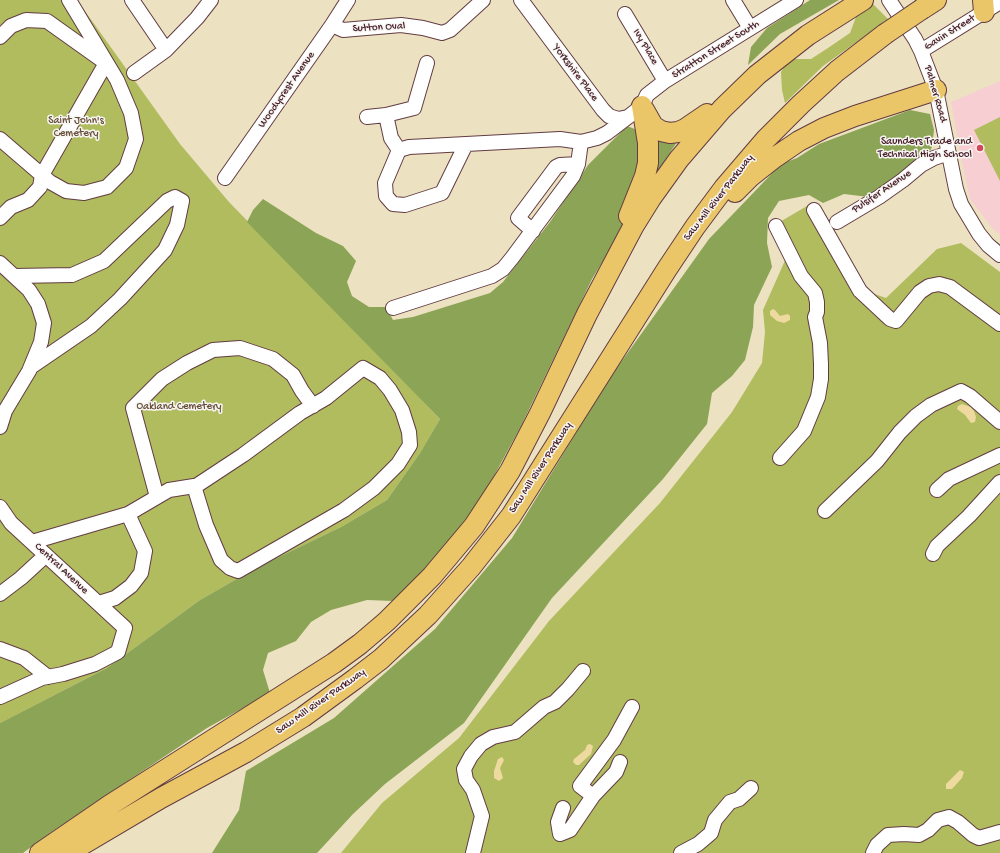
<!DOCTYPE html>
<html>
<head>
<meta charset="utf-8">
<style>
	body { margin:0 }
	canvas { display:block; background:#ece1c1 }
</style>
</head>
<body>
<canvas width="1000" height="853"></canvas>
<script>
const c = document.querySelector('canvas').getContext('2d');
c.lineJoin = 'round';
function fillPath(path, color) {
  c.fillStyle = color;
  c.fill(path, 'evenodd');
}
function shape(rows) {
  const path = new Path2D();
  for (const r of rows) {
    path.moveTo(r[0], r[1]);
    for (let i = 2; i < r.length; i += 2) path.lineTo(r[i], r[i + 1]);
  }
  return path;
}
function strokePath(path, color, width, dash) {
  c.strokeStyle = color;
  c.lineWidth = width;
  c.lineCap = dash ? 'butt' : 'round';
  c.setLineDash(dash || []);
  c.stroke(path);
}
function label(font, color, halo, rows, align = 'center') {
  c.font = font + ' "Gochi Hand",sans-serif';
  c.lineWidth = 3;
  c.setLineDash([]);
  c.textBaseline = 'middle';
  c.strokeStyle = halo;
  c.fillStyle = color;
  for (const [text, x, y, turn = 0] of rows) {
    c.save();
    c.translate(x, y);
    c.rotate((+turn || 0) * Math.PI / 180);
    c.textAlign = isNaN(turn) ? turn : align;
    if (halo) c.strokeText(text, 0, 0);
    c.fillText(text, 0, 0);
    c.restore();
  }
}
fillPath(shape([
	[1000,81,1000,235,993,229,970,199,962,162,951,102]
]), '#f7cfd2');
fillPath(shape([
	[0,0,77,0,180,144,229,202,440,419,420,453,387,500,341,527,256,568,200,600,107,668,0,723],
	[873,4,890,21,872,31,823,66,785,103,782,90,781,72,789,59,811,59,828,48,850,33,856,17,864,8],
	[1000,117,1000,181,974,130],
	[812,203,863,290,886,298,937,249,961,243,1000,272,1000,853,341,853,382,803,459,738,549,621,660,503,732,412,762,363,765,332,763,310,787,256,773,226]
]), '#b0bc5e');
fillPath(shape([
	[810,0,839,0,780,34,748,65,751,47,767,28],
	[910,110,930,114,934,130,932,147,928,155,869,197,844,194,823,203,809,195,779,201,768,218,767,243,772,267,754,305,753,327,745,360,732,376,712,393,707,424,663,479,552,598,464,723,385,784,353,814,317,853,212,853,239,810,246,771,334,718,435,629,512,538,609,379,709,239,781,164,797,158,819,144],
	[627,126,658,138,677,142,655,175,592,279,521,426,488,487,444,550,393,601,367,600,331,610,311,622,296,641,268,653,263,670,270,693,207,728,50,833,23,853,0,853,0,723,107,668,200,600,256,568,341,527,387,500,420,453,440,419,247,222,253,210,263,199,316,233,343,246,356,261,347,282,352,296,369,307,386,307,393,320,413,317,490,293,503,282,550,222,588,165]
]), '#8ca455');
fillPath(shape([
	[773,309,775,310,780,316,788,314,790,316,790,320,784,323,777,321,770,315,770,311],
	[962,404,971,407,974,411,976,417,975,422,971,423,965,415,957,409,958,406],
	[590,744,593,746,591,754,579,765,576,765,573,762,574,759,585,750,587,745],
	[502,757,504,760,500,768,503,778,499,781,494,778,494,771,498,759],
	[960,770,964,772,962,778,952,789,946,789,946,784]
]), '#eeda9e');
const minor = shape([
	[132,0,166,50],
	[521,0,603,110,609,116,618,119,628,117,642,106,647,95,665,81,796,0],
	[733,0,750,28],
	[889,0,915,39,921,51,936,90,956,189,961,204,979,234,988,245,1000,255],
	[625,14,665,81],
	[332,25,343,30,401,25,423,28,442,33,450,30,483,0],
	[0,37,11,26,26,20,47,21,106,63,42,175,40,187,28,200,11,207,0,218],
	[921,51,1000,2],
	[134,73,166,50,197,18,211,0],
	[367,117,386,115],
	[0,139,50,182,66,191,84,193,107,187,126,168,136,139,131,113,117,80,69,0],
	[466,144,442,193,405,205,393,204,386,196,385,183,399,150,409,147,466,144,560,139,581,142,597,138,607,133,628,117],
	[399,150,391,138,386,115,414,108,427,63],
	[225,178,332,25,348,0],
	[814,210,860,291,890,319,896,321,920,292,929,286,939,284,950,287,1000,324],
	[837,222,879,197,903,180,921,165,934,158,949,153],
	[776,226,801,276,815,293,817,302,817,312,815,317,820,343,821,364,821,379,818,397,804,431,780,458],
	[533,231,518,218,556,167,560,165,578,164],
	[0,263,29,290,38,304,44,323,41,342,29,371,5,411,0,427],
	[14,276,72,275,104,261,167,201,175,197,182,201,177,225,165,250,120,299,91,326,31,367],
	[393,308,492,276,503,269,512,258,573,176,578,164,581,142],
	[937,490,949,479,1000,455],
	[157,497,133,408,162,379,187,363,213,350,240,348,273,359,293,375,302,391,313,406],
	[0,507,11,523,125,628,118,652,95,664,63,674,42,678,0,697],
	[825,511,877,461,900,432,916,416,931,405,961,391,970,396,1000,422],
	[32,542,128,514,169,490,194,486,196,486,243,455,300,413,326,398,363,368,380,378,390,390,402,410,409,432,410,445,398,464,374,488,344,510,238,571,230,568,221,560,206,525,194,486],
	[933,554,937,546,969,516,1000,482],
	[0,594,21,578,46,555],
	[99,603,115,598,131,586,141,573,145,551,128,514],
	[0,649,24,658,48,677],
	[620,762,616,772,593,796,580,786,614,740,632,707],
	[563,808,558,822,560,834,570,830,593,796],
	[473,853,482,816,473,790,466,780,464,769,471,756,481,744,493,737,515,732,544,707,555,702,568,689,583,671],
	[681,853,698,844,711,833,715,820,730,802,739,799,751,788],
	[873,853,877,845,888,835,904,834,919,835,928,830,938,820,949,817,958,822,973,835,979,838,1000,832]
]);
const highway = shape([
	[983,0,984,12],
	[922,9,936,0],
	[644,110,653,126,661,131,670,133,678,132,685,129,707,114],
	[735,192,750,177,774,158,799,141,824,128,855,116,936,90],
	[629,216,645,176,648,163,648,143,642,106],
	[40,853,110,805,334,663,360,644,387,621,432,576,474,526,510,471,540,413,587,314,633,227,651,198,679,159,722,109,757,75,808,35,863,0],
	[68,853,161,798,246,752,303,717,355,679,381,659,428,615,471,567,511,516,667,269,695,227,724,188,766,139,801,104,837,71,885,34]
]);
strokePath(minor, '#623c42', 16);
strokePath(highway, '#623c42', 22);
strokePath(minor, '#fff', 14);
strokePath(highway, '#ebc669', 20);
const highwayBridge = shape([
	[885,34,922,9]
]);
strokePath(highwayBridge, '#623c42', 22, []);
strokePath(highwayBridge, '#ebc669', 20);
for (const [x, y, r, color] of [
	[980,148,4,"#d1495b"]
]) {
  const dot = new Path2D();
  dot.arc(x, y, r, 0, 2 * Math.PI);
  c.fillStyle = color;
  c.fill(dot);
  strokePath(dot, '#f6f6f2', 1.5);
}
label('11px', '#4a1f2b', '#f6f6f2', [
	["Sutton Oval",379,28,-3],
	["Gavin Street",950,33,-32],
	["Ivy Place",645,47,59],
	["Stratton Street South",716,50,-32],
	["Yorkshire Place",575,73,53],
	["Woodycrest Avenue",287,90,-55],
	["Palmer Road",935,94,74],
	["Pulsifer Avenue",882,192,-34],
	["Saw Mill River Parkway",719,198,-52],
	["Saw Mill River Parkway",541,468,-57],
	["Central Avenue",61,569,43],
	["Saw Mill River Parkway",321,702,-35]
]);
label('11px', '#694e3a', '#f6f6f2', [
	["Saint John's",76,121],
	["Cemetery",76,134],
	["Oakland Cemetery",179,407]
]);
label('11px', '#4a1f2b', '#f6f6f2', [
	["Saunders Trade and",972,142],
	["Technical High School",972,155]
], 'right');
</script>
</body>
</html>
